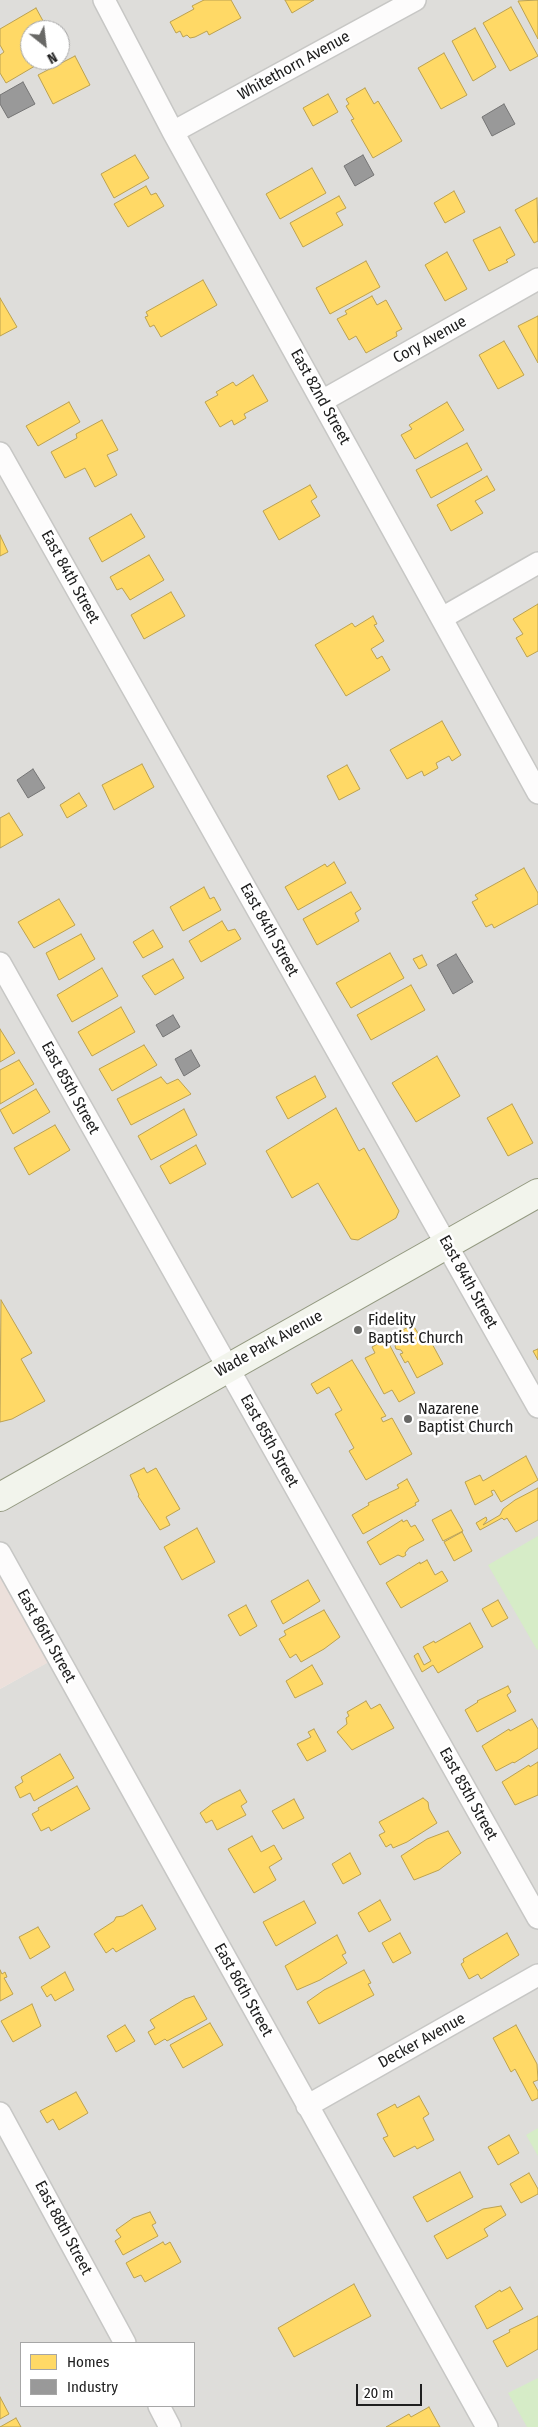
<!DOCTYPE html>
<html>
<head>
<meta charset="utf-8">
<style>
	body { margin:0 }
	#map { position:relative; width:538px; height:2427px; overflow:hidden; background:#efeee9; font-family:"Fira Sans Condensed",sans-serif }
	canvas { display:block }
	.legend { position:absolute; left:20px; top:2342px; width:175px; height:65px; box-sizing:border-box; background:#fff; border:1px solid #a6a6a6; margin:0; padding:6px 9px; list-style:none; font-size:15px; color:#202020 }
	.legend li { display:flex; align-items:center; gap:10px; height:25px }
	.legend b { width:25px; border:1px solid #a6a6a6 }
	.north { position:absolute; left:20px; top:20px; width:50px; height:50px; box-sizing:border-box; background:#fff; border:1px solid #a6a6a6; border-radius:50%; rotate:151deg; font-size:14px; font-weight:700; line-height:20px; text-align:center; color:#202020 }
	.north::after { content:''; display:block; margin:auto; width:18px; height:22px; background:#686866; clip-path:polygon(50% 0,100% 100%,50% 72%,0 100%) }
	.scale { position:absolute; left:356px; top:2384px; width:66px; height:22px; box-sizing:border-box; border:2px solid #202020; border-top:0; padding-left:6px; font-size:15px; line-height:18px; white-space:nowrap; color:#202020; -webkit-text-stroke:4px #fff; paint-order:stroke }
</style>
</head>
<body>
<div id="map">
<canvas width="538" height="2427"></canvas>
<ul class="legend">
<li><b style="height:14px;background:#ffd966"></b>Homes</li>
<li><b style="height:14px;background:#999"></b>Industry</li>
</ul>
<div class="north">N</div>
<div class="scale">20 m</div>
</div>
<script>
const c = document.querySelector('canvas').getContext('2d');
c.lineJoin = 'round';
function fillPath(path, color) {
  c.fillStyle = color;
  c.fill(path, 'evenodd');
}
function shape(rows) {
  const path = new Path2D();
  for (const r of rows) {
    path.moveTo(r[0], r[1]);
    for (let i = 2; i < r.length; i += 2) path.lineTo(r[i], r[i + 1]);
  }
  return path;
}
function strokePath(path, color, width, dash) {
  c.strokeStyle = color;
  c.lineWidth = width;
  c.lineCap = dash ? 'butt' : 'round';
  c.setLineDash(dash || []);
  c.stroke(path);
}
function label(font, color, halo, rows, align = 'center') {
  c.font = font + ' "Fira Sans Condensed",sans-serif';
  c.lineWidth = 5;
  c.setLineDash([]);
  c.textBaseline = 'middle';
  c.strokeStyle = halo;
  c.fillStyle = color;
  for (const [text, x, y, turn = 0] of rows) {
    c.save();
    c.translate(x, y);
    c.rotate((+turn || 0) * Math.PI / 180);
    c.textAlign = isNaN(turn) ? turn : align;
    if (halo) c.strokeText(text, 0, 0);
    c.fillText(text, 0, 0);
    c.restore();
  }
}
fillPath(shape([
	[0,0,538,0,538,2427,0,2427,0,1689,57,1657,0,1553],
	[30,30,60,30,60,60,30,60],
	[21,2343,194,2343,194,2406,21,2406]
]), '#deddda');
fillPath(shape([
	[0,1553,58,1657,0,1689]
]), '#ece0db');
fillPath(shape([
	[538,1536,538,1649,537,1650,488,1565],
	[538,2128,538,2156,526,2135],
	[538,2378,538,2427,527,2427,508,2393]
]), '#d6ecc7');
const homes = shape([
	[204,0,231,0,241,18,209,35,207,31,195,37,190,38,187,35,183,37,180,31,176,33,170,22,194,9,192,6,204,0],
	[285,0,314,0,292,13,285,0],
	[538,0,538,39,518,1,538,0],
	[511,7,538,56,510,71,483,23,511,7],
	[36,8,48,30,30,30,30,60,38,60,40,63,6,83,0,73,0,55,4,52,0,45,0,29,36,8],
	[475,28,496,67,473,81,452,41,475,28],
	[444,53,467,95,441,109,418,68,444,53],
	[75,56,90,85,53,104,38,75,75,56],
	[365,88,374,104,378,101,402,141,373,158,351,120,354,119,346,106,349,104,346,99,365,88],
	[328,94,338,112,313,126,303,108,328,94],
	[135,155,149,178,114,198,101,174,135,155],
	[312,168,326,193,280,219,266,194,312,168],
	[146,186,151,195,156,193,164,206,128,227,114,204,146,186],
	[454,191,465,212,445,223,434,203,454,191],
	[339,196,346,208,336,213,343,225,303,247,290,223,339,196],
	[537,198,538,241,534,243,515,210,537,198],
	[500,227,515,255,506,260,508,262,489,271,473,240,500,227],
	[447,252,467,289,445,301,425,265,447,252],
	[366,261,380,287,330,314,316,288,366,261],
	[203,280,217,305,161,337,154,325,150,327,145,317,148,316,146,312,203,280],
	[372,296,377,305,386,300,402,329,396,332,397,336,366,353,356,336,349,340,337,319,347,314,345,311,372,296],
	[0,298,17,327,0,336,0,298],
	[538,316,538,363,518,326,538,316],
	[504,341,524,375,498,389,479,355,504,341],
	[253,375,268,401,244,414,246,418,234,425,232,420,220,427,205,402,218,395,216,392,233,382,236,386,253,375],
	[69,402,80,422,38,446,26,426,69,402],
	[447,402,464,430,415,459,401,435,412,429,409,425,447,402],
	[102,420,118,450,107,455,117,475,95,487,85,468,65,478,51,452,77,438,76,434,102,420],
	[467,443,482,470,431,498,416,470,467,443],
	[487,476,495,490,475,501,483,513,451,531,437,505,487,476],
	[310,485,317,497,311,501,320,516,279,540,263,511,310,485],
	[131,514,145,537,102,562,89,538,131,514],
	[0,535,8,552,0,556,0,535],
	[149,555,164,580,130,600,122,588,117,590,110,577,149,555],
	[171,592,185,616,144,639,131,615,171,592],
	[538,604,538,651,527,657,516,638,523,634,513,619,538,604],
	[373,616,377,624,374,625,384,641,371,649,377,659,382,656,390,670,346,696,315,645,352,623,355,627,373,616],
	[442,721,461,755,452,761,449,756,436,763,438,768,424,776,422,771,407,779,390,750,442,721],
	[142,764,154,787,114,810,102,785,142,764],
	[347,765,360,789,339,800,327,776,347,765],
	[79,793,87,806,67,818,60,805,79,793],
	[9,813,23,835,0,848,0,818,9,813],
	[334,862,346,883,298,910,285,887,325,864,327,867,334,862],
	[524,868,538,893,538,904,494,928,492,924,486,927,472,902,478,899,475,895,524,868],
	[204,887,210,899,214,897,221,910,183,931,170,907,204,887],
	[351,892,361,909,355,913,359,921,317,945,303,919,351,892],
	[59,899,75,925,34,948,18,922,59,899],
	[222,921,228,931,235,929,241,939,201,962,189,941,222,921],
	[153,930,163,947,143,958,133,942,153,930],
	[81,934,95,959,59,980,46,953,81,934],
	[390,953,404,978,351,1008,336,983,390,953],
	[422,955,427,965,419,969,413,959,422,955],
	[173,959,184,978,155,995,142,976,173,959],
	[102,968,118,996,72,1022,57,995,102,968],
	[411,985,425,1010,371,1040,357,1015,411,985],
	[121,1007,135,1032,92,1056,78,1032,121,1007],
	[0,1029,15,1053,0,1062,0,1029],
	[144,1045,157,1065,112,1091,99,1069,144,1045],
	[437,1056,460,1096,416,1122,392,1083,437,1056],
	[19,1060,34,1084,0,1104,0,1070,19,1060],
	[315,1076,326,1097,288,1119,276,1097,315,1076],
	[161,1077,167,1084,178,1079,191,1094,131,1125,117,1099,161,1077],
	[36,1089,50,1112,13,1134,0,1110,36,1089],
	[512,1104,533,1143,508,1156,487,1118,512,1104],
	[336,1108,359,1151,364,1148,399,1211,396,1218,358,1240,351,1239,318,1183,292,1198,266,1151,336,1108],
	[184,1109,197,1135,151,1160,138,1136,184,1109],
	[55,1125,70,1150,29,1175,14,1148,55,1125],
	[196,1145,206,1164,170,1184,160,1166,196,1145],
	[1,1300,32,1353,21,1359,45,1401,12,1419,0,1422,1,1300],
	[413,1325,424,1343,430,1340,443,1364,417,1378,408,1361,405,1363,400,1354,403,1353,401,1350,396,1349,395,1346,398,1341,394,1334,413,1325],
	[385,1340,388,1345,389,1344,415,1393,399,1402,392,1390,384,1394,365,1358,375,1353,372,1347,385,1340],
	[538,1349,538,1360,533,1351,538,1349],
	[352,1360,386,1416,381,1418,383,1422,392,1418,412,1454,366,1480,349,1451,354,1448,335,1414,342,1410,329,1387,317,1394,311,1384,352,1360],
	[526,1456,538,1480,501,1502,494,1490,491,1491,493,1495,475,1505,465,1482,480,1475,483,1481,526,1456],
	[144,1468,147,1473,156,1468,180,1509,166,1517,170,1525,160,1530,138,1496,139,1495,130,1475,144,1468],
	[407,1479,419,1501,415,1503,416,1505,363,1534,352,1515,369,1505,368,1503,399,1488,397,1485,407,1479],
	[538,1488,538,1520,516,1532,507,1518,504,1520,502,1518,480,1530,476,1523,486,1517,487,1520,483,1525,500,1515,503,1509,515,1500,538,1488],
	[451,1510,463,1531,443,1541,432,1520,451,1510],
	[402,1520,403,1522,407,1520,411,1527,415,1525,424,1540,409,1548,405,1553,406,1555,403,1557,398,1555,380,1565,367,1542,402,1520],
	[197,1528,215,1562,182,1580,164,1547,197,1528],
	[462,1532,472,1551,454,1561,444,1542,462,1532],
	[427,1560,435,1575,442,1571,448,1581,401,1608,386,1583,420,1562,420,1564,427,1560],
	[308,1580,320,1601,283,1624,271,1601,308,1580],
	[498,1600,508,1618,492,1627,482,1609,498,1600],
	[246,1605,257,1626,240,1636,228,1615,246,1605],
	[324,1610,340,1637,324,1649,301,1662,296,1654,290,1658,279,1639,286,1635,284,1631,324,1610],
	[470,1623,483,1647,438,1673,433,1665,422,1672,414,1656,418,1653,424,1665,431,1661,423,1647,434,1641,435,1643,470,1623],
	[312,1665,323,1684,295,1698,286,1681,312,1665],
	[508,1686,511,1692,507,1695,516,1711,477,1732,465,1710,478,1702,477,1701,508,1686],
	[366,1701,371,1709,380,1704,394,1728,352,1750,337,1732,347,1724,346,1718,349,1716,347,1712,366,1701],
	[532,1719,538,1729,538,1748,514,1763,513,1762,496,1771,482,1746,509,1729,510,1731,532,1719],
	[314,1729,326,1751,307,1761,297,1744,311,1737,308,1732,314,1729],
	[60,1754,74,1778,34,1801,30,1793,20,1798,15,1787,23,1782,21,1777,60,1754],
	[538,1762,538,1795,515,1805,502,1782,529,1765,530,1767,538,1762],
	[77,1786,90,1809,51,1831,49,1827,41,1831,32,1814,39,1810,38,1808,77,1786],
	[240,1790,247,1802,241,1806,246,1815,217,1830,212,1820,206,1823,200,1813,212,1804,240,1790],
	[423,1798,428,1802,429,1809,437,1823,407,1842,393,1848,391,1844,386,1847,379,1835,385,1832,379,1822,423,1798],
	[294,1799,304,1818,283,1829,272,1811,294,1799],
	[448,1831,461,1853,439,1870,414,1880,401,1856,427,1839,448,1831],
	[252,1836,261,1852,274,1845,282,1859,269,1867,276,1880,254,1893,228,1849,252,1836],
	[350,1853,361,1874,343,1884,332,1864,350,1853],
	[380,1900,391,1920,369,1932,358,1913,380,1900],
	[304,1901,316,1923,276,1946,263,1922,304,1901],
	[142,1905,156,1929,116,1952,113,1948,106,1953,94,1934,114,1921,116,1917,123,1916,142,1905],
	[38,1927,50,1947,30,1959,19,1937,38,1927],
	[400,1933,411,1953,393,1963,382,1943,400,1933],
	[507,1933,519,1955,481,1979,478,1974,469,1979,461,1964,464,1962,463,1959,507,1933],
	[337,1935,346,1953,342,1955,347,1963,320,1980,297,1990,285,1966,337,1935],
	[0,1970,2,1974,5,1972,7,1977,4,1978,13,1994,0,2001,0,1970],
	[364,1970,371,1983,368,1984,374,1995,319,2024,307,2002,324,1990,364,1970],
	[65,1972,74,1990,55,2001,51,1994,47,1997,41,1987,65,1972],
	[194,1996,207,2019,167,2041,165,2039,155,2045,148,2032,155,2028,150,2020,185,1999,194,1996],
	[32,2004,41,2026,13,2042,1,2021,32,2004],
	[210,2023,223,2045,183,2068,170,2045,210,2023],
	[125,2025,135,2041,116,2052,107,2036,125,2025],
	[516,2025,537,2064,538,2080,533,2082,538,2091,538,2098,532,2101,515,2069,511,2072,493,2038,516,2025],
	[76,2092,88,2113,59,2130,53,2119,47,2123,40,2111,76,2092],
	[419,2096,429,2114,423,2118,434,2140,417,2149,415,2146,394,2157,383,2138,388,2136,377,2114,395,2104,397,2108,419,2096],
	[509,2135,519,2153,498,2165,488,2147,509,2135],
	[460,2172,473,2197,427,2222,413,2197,460,2172],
	[529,2173,538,2189,538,2194,521,2203,510,2184,529,2173],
	[501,2206,506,2215,484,2229,488,2236,447,2259,434,2236,483,2209,501,2206],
	[150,2212,156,2223,152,2225,158,2236,123,2255,115,2241,121,2237,116,2230,133,2218,150,2212],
	[163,2242,165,2245,170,2242,181,2262,145,2282,141,2275,134,2278,126,2263,163,2242],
	[354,2284,371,2316,294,2357,278,2328,354,2284],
	[510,2287,523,2309,487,2329,475,2306,500,2290,501,2292,510,2287],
	[538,2316,538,2349,507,2367,493,2341,510,2332,509,2330,538,2316],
	[0,2397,9,2414,0,2419,0,2397],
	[429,2407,440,2427,386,2427,409,2414,411,2417,429,2407],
	[16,2418,21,2427,0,2427,16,2418]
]);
fillPath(homes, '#ffd966');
strokePath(homes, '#bca251', 1);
const industry = shape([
	[23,82,35,104,8,118,0,104,0,95,23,82],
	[504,104,515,124,492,136,482,117,504,104],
	[363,155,374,175,355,186,344,166,363,155],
	[33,769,45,788,28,798,17,780,33,769],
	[456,954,473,982,453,994,437,965,456,954],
	[173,1015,180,1027,163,1037,156,1025,173,1015],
	[191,1050,200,1066,184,1076,175,1059,191,1050]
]);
fillPath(industry, '#999');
strokePath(industry, '#757575', 1);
const street = shape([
	[104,0,173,132,538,793],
	[173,132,415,0],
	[322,401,538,279],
	[0,453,538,1407],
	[442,618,538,563],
	[0,963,538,1918],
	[0,1553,487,2427],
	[307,2106,538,1975],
	[0,2113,125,2343],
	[159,2406,170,2427]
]);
const secondary = shape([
	[0,1497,538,1193]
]);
strokePath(street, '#c7c7c5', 24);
strokePath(secondary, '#939980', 30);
strokePath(street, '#fdfcfc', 21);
strokePath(secondary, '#f2f4ec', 28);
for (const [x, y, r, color] of [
	[358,1330,5,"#686866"],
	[408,1419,5,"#686866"]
]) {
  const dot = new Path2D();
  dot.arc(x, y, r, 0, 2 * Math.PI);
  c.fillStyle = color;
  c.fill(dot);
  strokePath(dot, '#fff', 2);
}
label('16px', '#202020', '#fff', [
	["Whitethorn Avenue",294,66,-29],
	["Cory Avenue",430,340,-29],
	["East 82nd Street",320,397,61],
	["East 84th Street",70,577,61],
	["East 84th Street",269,930,61],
	["East 85th Street",70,1088,61],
	["East 84th Street",468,1282,61],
	["Wade Park Avenue",269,1344,-29],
	["East 85th Street",269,1441,61],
	["East 86th Street",46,1636,61],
	["East 85th Street",468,1794,61],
	["East 86th Street",243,1990,61],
	["Decker Avenue",422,2041,-29],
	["East 88th Street",63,2228,62]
]);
label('16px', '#202020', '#fff', [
	["Fidelity",368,1321],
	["Baptist Church",368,1339],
	["Nazarene",418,1410],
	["Baptist Church",418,1428]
], 'left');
</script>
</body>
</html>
